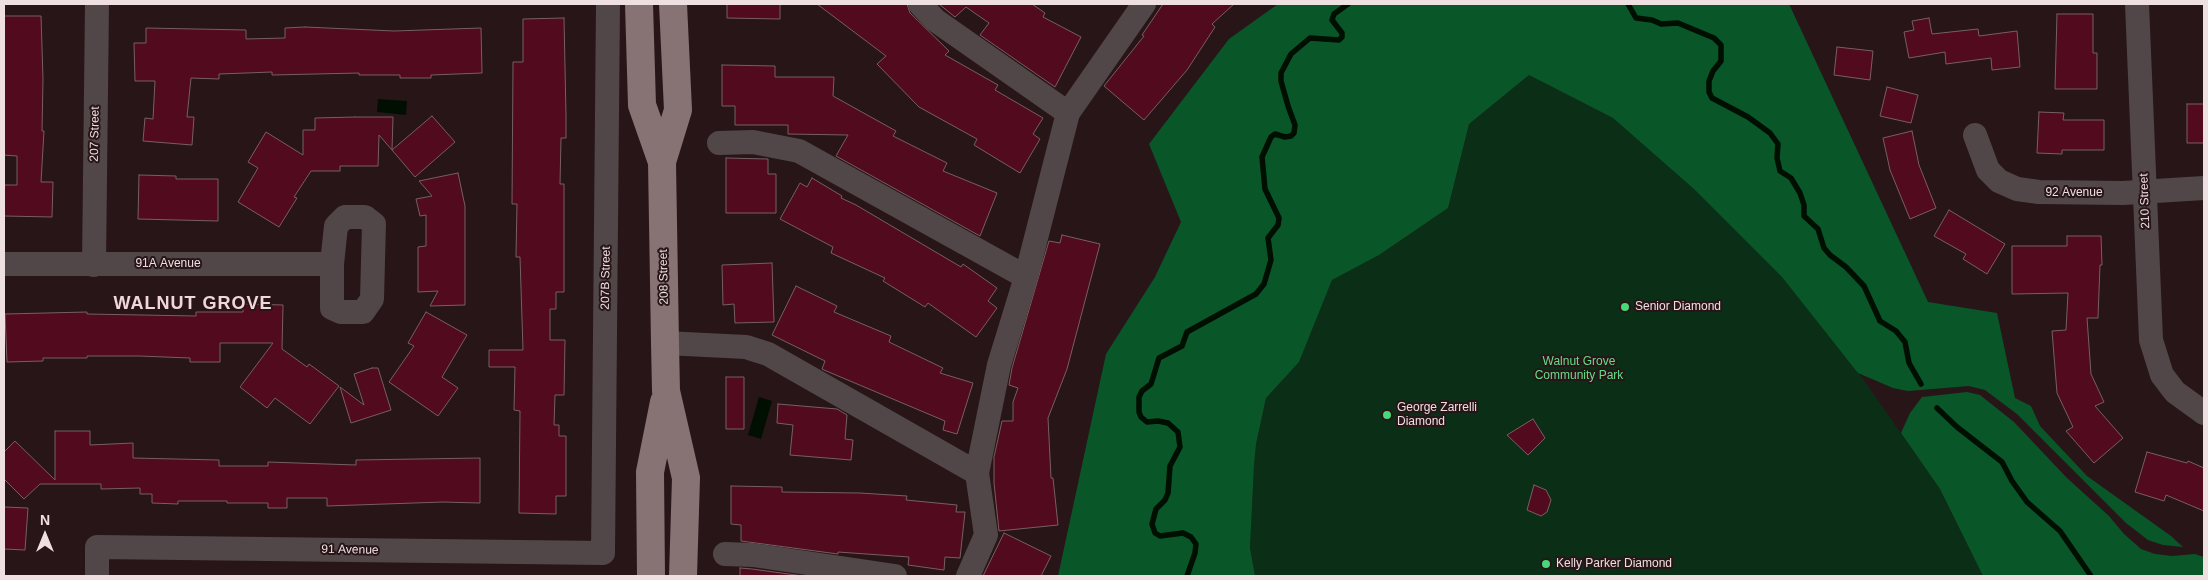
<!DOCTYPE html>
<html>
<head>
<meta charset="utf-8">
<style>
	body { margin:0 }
	#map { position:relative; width:2208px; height:580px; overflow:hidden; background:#281518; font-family:Arial,sans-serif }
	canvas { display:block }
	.frame { position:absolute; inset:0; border:5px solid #eedfe1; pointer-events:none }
	.north { position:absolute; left:20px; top:510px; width:50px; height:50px; -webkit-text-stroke:4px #281518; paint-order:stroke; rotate:0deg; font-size:14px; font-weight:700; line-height:20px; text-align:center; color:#eedfe1 }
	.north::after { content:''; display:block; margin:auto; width:18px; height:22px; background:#eedfe1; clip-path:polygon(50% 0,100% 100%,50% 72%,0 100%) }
</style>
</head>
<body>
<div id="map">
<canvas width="2208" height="580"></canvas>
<div class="frame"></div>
<div class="north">N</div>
</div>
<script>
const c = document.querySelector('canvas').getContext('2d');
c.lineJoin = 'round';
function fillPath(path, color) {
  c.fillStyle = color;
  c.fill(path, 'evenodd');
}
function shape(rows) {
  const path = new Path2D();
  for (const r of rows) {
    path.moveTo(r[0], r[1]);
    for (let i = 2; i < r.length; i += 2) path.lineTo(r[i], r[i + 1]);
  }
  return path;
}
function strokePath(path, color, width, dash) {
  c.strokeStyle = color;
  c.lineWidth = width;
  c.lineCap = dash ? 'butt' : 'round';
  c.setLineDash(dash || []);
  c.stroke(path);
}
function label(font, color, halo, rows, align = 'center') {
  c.font = font + ' Arial,sans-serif';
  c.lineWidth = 4;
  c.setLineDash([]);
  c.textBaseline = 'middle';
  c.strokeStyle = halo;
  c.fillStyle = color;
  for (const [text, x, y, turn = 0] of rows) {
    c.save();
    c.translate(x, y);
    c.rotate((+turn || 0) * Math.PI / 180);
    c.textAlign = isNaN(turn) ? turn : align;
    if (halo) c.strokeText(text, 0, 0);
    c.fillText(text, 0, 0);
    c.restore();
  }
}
fillPath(shape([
	[1529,75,1613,118,1694,189,1782,277,1849,359,1940,489,1983,576,1255,576,1250,548,1254,465,1256,444,1266,398,1299,362,1332,280,1379,255,1448,208,1469,124]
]), '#0a2f16');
fillPath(shape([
	[1278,4,1789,4,1928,302,1997,313,2015,398,2031,406,2040,426,2087,476,2171,536,2183,547,2163,545,2148,540,2126,523,2017,414,1985,390,1969,386,1908,391,1893,388,1858,373,1782,277,1694,189,1613,118,1529,75,1469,124,1448,208,1379,255,1332,280,1299,362,1266,398,1256,444,1254,465,1250,548,1255,576,1058,576,1106,354,1155,277,1181,222,1149,144,1229,39],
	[1967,392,1980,395,2014,422,2067,478,2109,516,2124,534,2141,549,2155,554,2172,556,2195,554,2204,557,2204,576,1983,576,1940,489,1901,433,1910,413,1922,397]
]), '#095729');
fillPath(shape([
	[378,99,407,101,406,115,377,112],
	[759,397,772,401,761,439,748,435]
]), '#000f01');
strokePath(shape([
	[1628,4,1636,18,1652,20,1661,24,1678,23,1714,38,1721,45,1721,61,1713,71,1709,81,1709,92,1712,98,1748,117,1770,133,1778,144,1777,158,1780,171,1791,178,1800,193,1804,205,1804,216,1818,229,1824,248,1830,255,1846,267,1864,286,1880,321,1896,331,1905,342,1909,363,1921,384],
	[1937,408,1957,427,2002,462,2012,481,2027,502,2060,531,2091,576],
	[1187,576,1195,553,1196,544,1191,537,1183,533,1160,536,1155,533,1152,524,1156,509,1165,500,1168,493,1170,466,1180,447,1178,432,1168,423,1158,421,1147,422,1141,417,1139,412,1139,397,1142,391,1151,384,1159,358,1182,346,1187,332,1256,294,1264,284,1271,260,1268,238,1278,225,1279,218,1265,189,1262,157,1271,137,1275,134,1285,137,1291,136,1294,133,1295,125,1288,106,1281,81,1281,73,1291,54,1310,38,1339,40,1342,37,1342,33,1332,20,1334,14,1348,4]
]), '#000f01', 5.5);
const building = shape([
	[727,4,780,4,780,19,727,18,727,4],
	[817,4,907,4,910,13,949,51,945,55,998,85,995,90,1043,118,1033,134,1040,139,1020,173,974,145,977,139,919,107,877,64,886,56,817,4],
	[939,4,1032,4,1045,13,1043,17,1081,37,1055,87,980,35,989,23,966,7,955,17,939,4],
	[1163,4,1234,4,1212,24,1215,27,1187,70,1144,120,1104,86,1144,36,1142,35,1163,4],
	[2057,14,2093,14,2093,53,2097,53,2097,89,2055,89,2057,14],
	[4,16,41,16,43,79,42,131,44,131,41,182,53,182,52,217,4,216,4,185,17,185,17,156,4,155,4,16],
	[564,18,566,116,566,138,561,138,560,184,564,184,564,292,556,292,556,309,550,309,550,340,565,340,564,395,555,395,554,425,559,425,559,436,566,436,566,496,556,496,556,514,519,513,520,411,514,410,515,367,489,367,489,350,523,350,520,257,516,257,517,204,512,204,513,62,523,62,523,19,564,18],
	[1929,18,1932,34,1978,29,1979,36,2017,31,2020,67,1992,70,1991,58,1946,64,1945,52,1909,58,1904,32,1914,30,1912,21,1929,18],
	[305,27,394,31,481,28,482,73,431,75,431,78,400,78,400,75,359,75,359,73,272,75,272,72,219,74,219,79,191,78,187,117,194,117,192,145,143,141,145,118,153,119,155,81,135,81,134,43,146,43,146,28,246,30,246,39,285,38,285,28,305,27],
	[1837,47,1873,51,1870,80,1834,75,1837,47],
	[722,65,775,66,775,77,834,77,833,96,896,131,893,136,947,163,943,171,997,193,980,236,836,156,848,135,788,134,788,125,735,125,735,106,722,106,722,65],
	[1887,87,1918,95,1911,123,1880,116,1887,87],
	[2187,104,2204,104,2204,143,2187,143,2187,104],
	[2039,112,2064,113,2063,120,2104,120,2104,150,2062,150,2062,154,2037,153,2039,112],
	[432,116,455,142,415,177,392,150,432,116],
	[355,117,393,117,392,150,379,135,378,166,340,166,340,171,311,171,294,197,297,198,279,227,238,202,258,168,248,162,266,132,303,155,303,130,315,130,315,118,355,117],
	[1912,131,1919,165,1936,208,1910,219,1890,170,1883,138,1912,131],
	[726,158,768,159,768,174,776,174,776,213,726,213,726,158],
	[458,173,465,206,465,305,430,306,438,291,418,292,418,247,426,246,426,215,420,216,416,199,432,196,419,181,458,173],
	[139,175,176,176,176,179,218,179,218,221,138,219,139,175],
	[812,178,842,196,841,198,856,205,961,267,963,264,997,288,988,301,997,308,976,337,928,303,925,307,883,281,885,278,831,253,833,247,780,219,800,183,807,187,812,178],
	[1949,210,2005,244,1987,274,1963,259,1966,254,1934,236,1949,210],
	[1062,235,1100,244,1067,369,1048,418,1051,478,1053,478,1058,525,999,531,994,483,994,457,1002,421,1013,421,1013,402,1018,388,1009,385,1012,368,1049,241,1060,243,1062,235],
	[2067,236,2101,236,2102,265,2100,265,2098,318,2087,318,2091,374,2104,402,2095,406,2123,438,2094,463,2066,431,2073,427,2057,393,2052,331,2066,330,2068,293,2012,294,2012,246,2067,246,2067,236],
	[772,263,774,322,735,323,734,304,723,305,722,265,772,263],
	[796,286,837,306,834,312,891,336,889,342,943,368,940,373,973,383,957,434,943,430,945,421,824,370,822,369,825,361,772,335,796,286],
	[243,304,283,305,282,349,307,367,309,364,339,386,310,424,275,398,267,408,240,387,273,343,220,343,220,362,190,362,190,358,139,356,87,356,87,358,43,358,43,361,7,362,5,314,87,312,87,314,196,316,196,312,243,312,243,304],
	[426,312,467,335,442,377,458,388,438,416,389,382,414,346,408,343,426,312],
	[372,368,378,368,391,410,351,423,340,387,364,405,354,374,372,368],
	[726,377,744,377,744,429,726,429,726,377],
	[778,404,837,409,847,415,845,439,853,440,851,460,790,455,793,425,777,423,778,404],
	[1533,419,1545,438,1528,455,1507,435,1533,419],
	[55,431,90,431,90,445,133,443,133,458,219,460,219,466,268,466,268,462,356,465,356,460,480,458,480,503,443,502,327,506,327,498,287,498,287,508,268,508,268,503,227,503,227,501,178,501,178,504,152,503,152,494,140,494,140,488,101,489,101,484,40,484,24,499,4,479,4,452,15,441,55,480,55,431],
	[2147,452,2187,463,2188,461,2204,468,2204,511,2166,495,2164,501,2135,492,2147,452],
	[1534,485,1546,490,1551,500,1547,512,1541,516,1527,510,1534,485],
	[731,486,782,487,782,492,860,493,907,496,906,500,957,505,956,512,965,512,960,558,945,557,944,570,908,565,909,557,838,552,838,554,741,541,741,525,731,524,731,486],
	[4,507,28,508,25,550,4,549,4,507],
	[1004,533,1051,556,1041,576,983,576,1004,533],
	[740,568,752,569,803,576,740,576,740,568]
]);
fillPath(building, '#520a1f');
strokePath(building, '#775f62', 1);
strokePath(shape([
	[920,4,935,20,1068,113],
	[2137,4,2151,340,2162,375,2175,392,2204,413],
	[1975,135,1988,170,1999,181,2017,189,2039,192,2123,193,2204,188],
	[719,143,753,142,799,151,1026,277],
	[345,217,365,217,374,224,372,299,363,312,341,312,332,308,332,264,336,226,345,217],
	[4,264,332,264],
	[94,265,97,4],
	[665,343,746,347,768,354,977,473],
	[725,554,753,555,895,576],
	[97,576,97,547,603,553,608,4],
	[968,576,986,535,977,473,999,365,1026,277,1068,113,1144,4]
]), '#514748', 24);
strokePath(shape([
	[639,4,642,105,662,162],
	[673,4,678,110,662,162,665,343,666,391,686,478,683,576],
	[651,576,650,472,664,402]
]), '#877274', 28);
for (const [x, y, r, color] of [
	[1625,307,5,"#48d779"],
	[1387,415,5,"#48d779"],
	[1546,564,5,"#48d779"]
]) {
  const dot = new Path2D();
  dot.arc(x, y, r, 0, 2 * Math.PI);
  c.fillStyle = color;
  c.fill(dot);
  strokePath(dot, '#281518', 2);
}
label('12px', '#eedfe1', '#281518', [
	["207 Street",95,134,-89],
	["92 Avenue",2074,193],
	["210 Street",2145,201,-92],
	["91A Avenue",168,264],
	["208 Street",664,277,-91],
	["207B Street",606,278,-89],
	["91 Avenue",350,550,1]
]);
label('12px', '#eedfe1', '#281518', [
	["Senior Diamond",1635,307],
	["George Zarrelli",1397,408],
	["Diamond",1397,422],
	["Kelly Parker Diamond",1556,564]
], 'left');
label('12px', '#66dc89', '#281518', [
	["Walnut Grove",1579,362],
	["Community Park",1579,376]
]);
c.letterSpacing = '1px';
label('bold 18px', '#f2d6d9', '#281518', [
	["WALNUT GROVE",193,304]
]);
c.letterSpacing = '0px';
</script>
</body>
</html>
